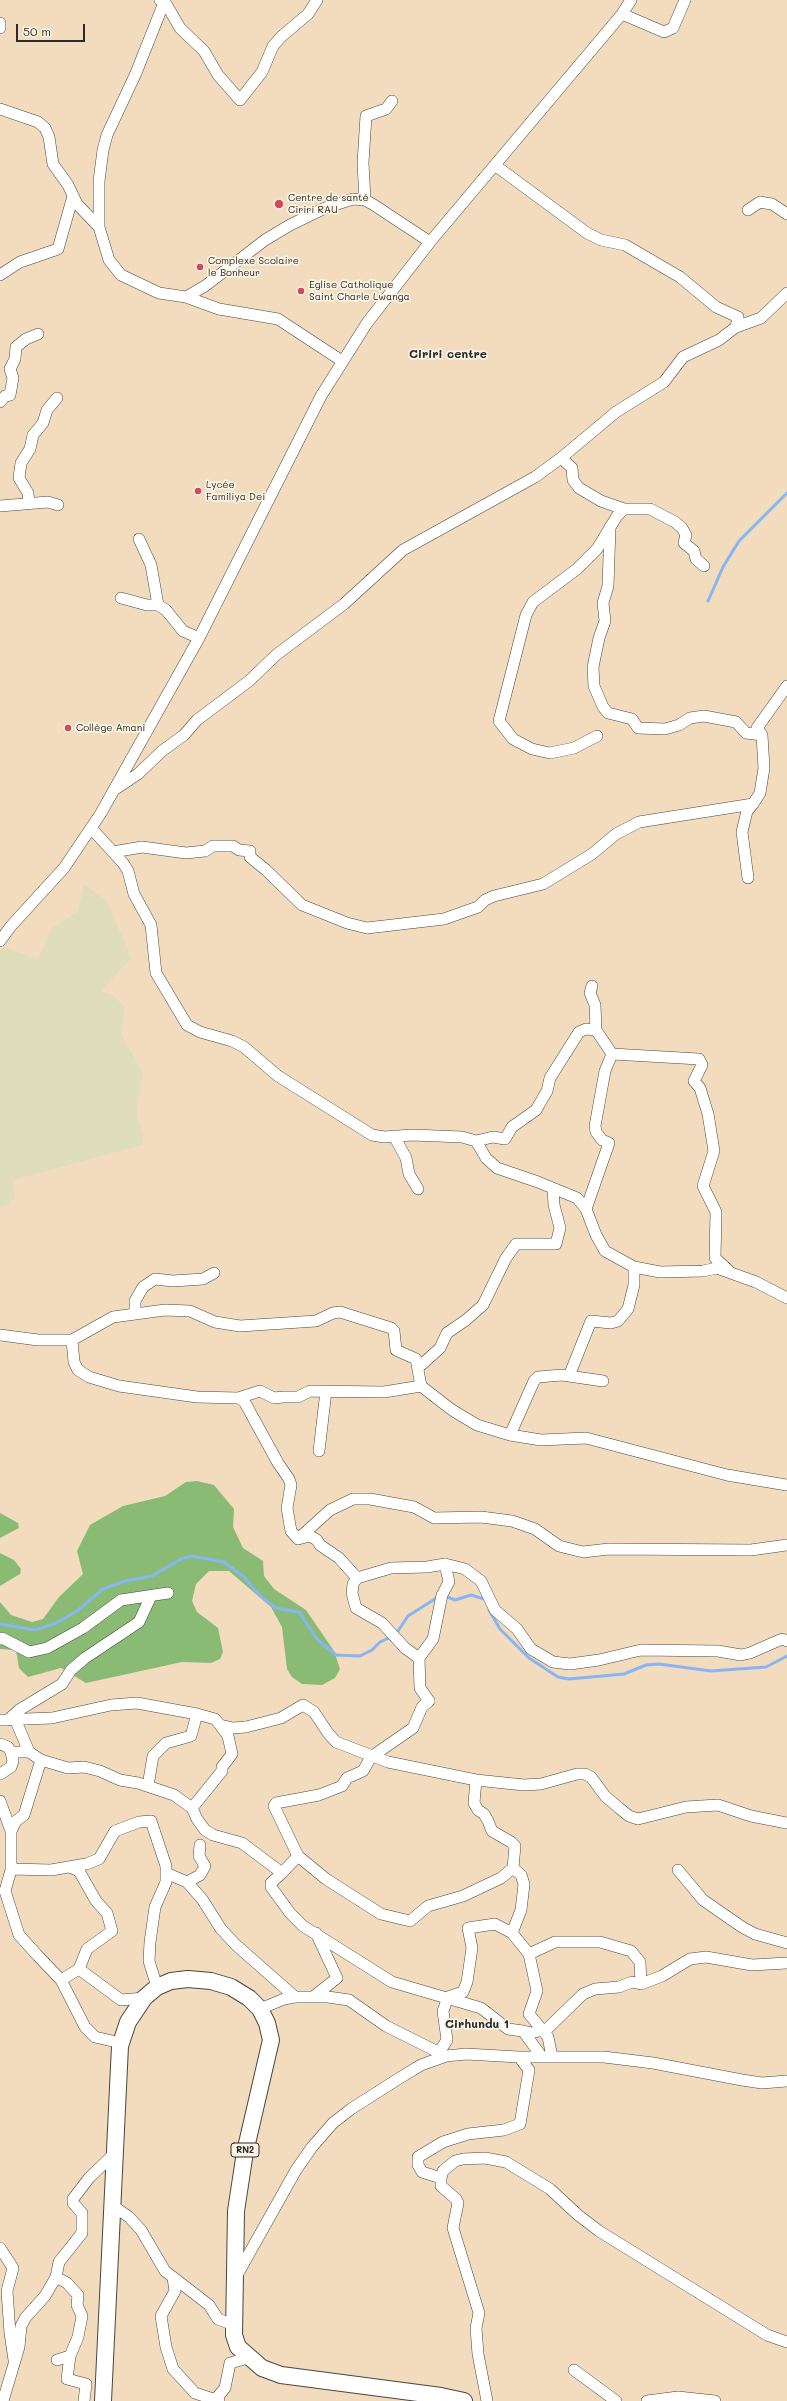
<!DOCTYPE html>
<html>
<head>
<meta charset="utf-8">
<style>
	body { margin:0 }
	#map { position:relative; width:787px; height:2401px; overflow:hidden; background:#f2dcbd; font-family:Mali,sans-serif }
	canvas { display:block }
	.scale { position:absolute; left:16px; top:24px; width:69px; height:18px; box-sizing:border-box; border:2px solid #2b2b2b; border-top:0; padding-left:5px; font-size:12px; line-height:14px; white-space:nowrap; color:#2b2b2b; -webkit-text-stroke:3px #fcf5e5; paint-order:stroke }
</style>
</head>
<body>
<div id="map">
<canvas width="787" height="2401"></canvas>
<div class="scale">50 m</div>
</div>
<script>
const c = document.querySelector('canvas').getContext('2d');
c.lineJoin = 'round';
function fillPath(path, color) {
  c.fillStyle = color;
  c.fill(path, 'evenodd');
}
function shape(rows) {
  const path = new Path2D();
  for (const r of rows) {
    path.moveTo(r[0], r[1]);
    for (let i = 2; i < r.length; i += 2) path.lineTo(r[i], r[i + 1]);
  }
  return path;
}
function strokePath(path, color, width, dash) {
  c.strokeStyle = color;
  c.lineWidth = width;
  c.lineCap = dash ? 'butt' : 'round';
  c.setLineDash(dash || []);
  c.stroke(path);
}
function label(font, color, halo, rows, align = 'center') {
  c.font = font + ' Mali,sans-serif';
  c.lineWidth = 3.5;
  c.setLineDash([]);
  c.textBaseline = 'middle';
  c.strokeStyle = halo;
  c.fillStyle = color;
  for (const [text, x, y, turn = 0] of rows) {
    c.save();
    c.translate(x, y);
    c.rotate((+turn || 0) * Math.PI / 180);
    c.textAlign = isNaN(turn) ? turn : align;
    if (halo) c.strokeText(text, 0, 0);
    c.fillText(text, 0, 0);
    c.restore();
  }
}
fillPath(shape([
	[84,884,107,901,131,958,101,991,113,995,125,1007,121,1034,143,1074,137,1102,137,1118,143,1134,142,1145,13,1180,15,1197,10,1203,0,1208,0,953,4,947,38,959,52,928,78,911]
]), '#e0ddbb');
fillPath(shape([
	[197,1481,214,1485,234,1509,233,1527,243,1548,263,1561,264,1576,274,1589,306,1610,334,1651,340,1669,335,1678,322,1685,302,1684,292,1677,287,1669,282,1627,271,1607,229,1571,209,1571,196,1584,192,1601,197,1612,218,1628,223,1652,220,1659,211,1663,182,1662,86,1683,61,1668,28,1677,19,1668,16,1650,0,1649,0,1602,11,1615,32,1622,43,1619,59,1597,83,1574,77,1551,90,1525,123,1506,165,1496,186,1482],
	[0,1513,18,1523,19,1528,0,1538],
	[0,1553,14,1560,21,1569,20,1574,0,1586]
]), '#89bb74');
strokePath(shape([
	[708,601,723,567,739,541,787,493],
	[445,1596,455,1600,471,1595,484,1599],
	[489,1610,500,1629,529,1658,558,1677,569,1679,624,1674,646,1665,659,1664,711,1671,766,1667,787,1656],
	[0,1624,35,1630,56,1623,77,1611,103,1589,125,1581,152,1576,181,1559,192,1556,224,1562,244,1577,259,1595,276,1608,299,1612,317,1639,336,1655,360,1656,372,1650,380,1642,391,1637],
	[396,1634,408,1616,438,1597]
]), '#87b6f2', 3);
const minor = shape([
	[160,0,165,2,180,28,204,51,218,75,240,100,262,72,273,46,282,36,308,14,317,0],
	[165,0,136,73,107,135,103,150,99,181,99,227,109,260,121,275,159,293,186,297,205,286,265,240,290,225,325,208,353,199,365,200,374,205,430,242],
	[622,14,664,32,673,28,685,0],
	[0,23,0,28],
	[0,109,38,122,45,128,49,137,53,164,68,185,77,204,99,227],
	[496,166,587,233,601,240,625,245,680,277,716,307,738,317,736,327],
	[365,200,363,163,366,116,386,109,392,101],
	[748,210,760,202,765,203,772,204,787,214],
	[0,275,20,262,58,249,73,196],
	[186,297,219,309,278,319,342,361],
	[0,402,5,396,10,395,13,378,10,369,15,359,16,347,26,339,38,334],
	[561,458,572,468,573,480,579,488,601,501,624,509],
	[29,503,28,493,19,478,21,463,30,449,33,435,43,423,47,410,57,398],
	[0,506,48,502,58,505],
	[610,527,608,586,603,603,605,621,599,638,593,667,594,686,603,707,608,713,632,719,638,728,665,729,679,725,690,718,704,716,736,722,746,733,762,735],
	[139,539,151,565,158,605],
	[121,598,147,605,158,605,166,610,183,631,199,638],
	[597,736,574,748,550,753,532,749,513,739,499,721,526,615,533,602,577,569,597,549,617,516,624,509,650,509,675,522,682,528,686,535,684,543,694,551,696,559,704,566],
	[117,788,138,774,162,751,184,735,197,720,249,681,276,655,344,604,403,550,535,477,561,458,616,412,664,382,683,357,719,340,736,327,761,318,787,293],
	[91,828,123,863,128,871,134,894,151,925,156,973,187,1025,200,1032,232,1041,244,1047,278,1076,372,1135,384,1137,412,1135,462,1137,476,1141,486,1158,497,1168,538,1182,577,1198,586,1209,596,1235,605,1251,634,1267,660,1272,703,1271,717,1268,756,1282,787,1298],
	[113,852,142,847,186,853,205,851,213,846,233,846,239,850,250,851,250,857,266,870,302,905,347,923,367,928,444,919,478,907,485,900,494,896,543,884,592,854,616,834,639,822,753,804,760,793,764,768,762,735,757,728,787,686],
	[748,878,742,832,747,811,753,804],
	[0,941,11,926,64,868,101,813,199,638,321,396,367,323,430,242,622,14,631,0],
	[592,986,590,993,595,1005,596,1030],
	[612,1054,699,1059,702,1065,694,1081,700,1088,708,1114,714,1151,703,1186,716,1212,715,1258,729,1271],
	[394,1136,406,1158,409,1174,418,1189],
	[476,1141,493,1137,505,1139,512,1127,536,1110,547,1091,550,1078,579,1032,586,1029,596,1030,612,1054,605,1071,595,1126,596,1132,602,1140,609,1143,586,1209],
	[135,1313,135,1301,143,1287,155,1279,173,1281,203,1279,214,1273],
	[0,1335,38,1340,72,1340,113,1317,165,1310,190,1311,215,1322,240,1326,316,1321,333,1313,340,1312,391,1328,394,1331,396,1350,416,1359,421,1386,452,1410,477,1425,510,1435,541,1440,586,1438,727,1475,787,1485],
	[72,1340,74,1362,78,1370,89,1377,119,1386,197,1397,238,1398,244,1401,278,1463,289,1479,291,1485,287,1508,291,1531,298,1539,310,1536,317,1540,320,1545,339,1558,357,1578],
	[419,1367,440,1348,447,1333,466,1320,483,1305,506,1258,516,1244,556,1244,560,1228,554,1205,553,1189],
	[569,1376,591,1321,611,1323,618,1321,628,1309,634,1285,634,1267],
	[238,1398,260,1391,274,1398,283,1397,298,1397,310,1391,384,1392,421,1386],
	[510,1435,534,1381,538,1377,562,1375,603,1381],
	[319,1451,326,1391],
	[298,1539,330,1510,353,1499,370,1499,414,1507,434,1518,481,1517,512,1521,535,1529,559,1546,583,1552,609,1549,751,1550,787,1545],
	[357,1578,391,1568,427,1567,445,1564,465,1569,481,1581,495,1610,517,1629,531,1649,553,1662,570,1664,599,1660,641,1650,718,1651,741,1655,750,1653,782,1639,787,1641],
	[357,1578,353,1584,352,1593,356,1608,382,1623,405,1648,419,1658],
	[0,1639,2,1638,29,1652,47,1648,83,1628,121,1600,168,1593],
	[0,1720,52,1718,111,1705,137,1703,197,1714,215,1719,220,1725,233,1728,246,1727,281,1718,303,1705,314,1712,328,1733,336,1742,388,1762,476,1780,524,1785,541,1784,577,1774,585,1774,591,1777,605,1796,619,1808,629,1816,638,1819,686,1807,718,1805,751,1816,787,1823],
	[8,1720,19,1710,62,1684,71,1670,85,1658,139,1622,151,1596],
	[16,1721,29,1752,41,1760,68,1768,84,1767,100,1771,120,1780,138,1783,174,1795,192,1808,197,1819,205,1830,213,1835,242,1843,282,1873,271,1883,271,1887,290,1913,303,1926,392,1982,481,2008,508,2029,523,2031,542,2057],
	[0,1744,8,1747,11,1752],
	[41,1760,24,1815,16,1821,11,1831,11,1870,5,1891,19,1935,38,1956,61,1980,79,1969],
	[0,1774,11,1767,13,1761,11,1752,29,1752],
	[476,1780,474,1803,478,1810,484,1814,488,1821,492,1831,511,1842,515,1846,513,1868,521,1875,524,1884,521,1910,512,1933,529,1954,555,1942,600,1942,631,1951,640,1962,641,1984],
	[148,1786,153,1756,166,1743,191,1736,197,1714],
	[0,1801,11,1831],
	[192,1808,222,1771,222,1767,232,1754,228,1736,220,1725],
	[298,1856,326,1879,381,1914,410,1921,428,1906,463,1896,501,1878,513,1868],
	[72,1868,79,1871,96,1901,107,1913,112,1931,87,1949,79,1969,121,2000,144,1998],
	[11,1869,51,1870,86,1864,99,1859,115,1831,139,1822,151,1821,166,1866,166,1882,155,1907,150,1942,149,1961,157,1987],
	[678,1870,703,1900,742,1927,755,1934,787,1943],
	[166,1873,187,1882,202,1899,221,1929,236,1945,295,1997],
	[282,1873,298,1856,274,1806,276,1803,319,1795,342,1786,347,1778,363,1771,371,1757,413,1728,422,1707,429,1701,420,1688,419,1658,433,1639,442,1595,449,1582,445,1564],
	[187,1882,200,1875,205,1866,199,1856,200,1845],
	[529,1954,537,1991,529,2014,548,2037,552,2057],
	[61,1980,85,2027,95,2037,121,2043],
	[313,1997,337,1978,316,1933],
	[260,2009,284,1999,295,1997,328,1997,349,2000,386,2026,446,2056],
	[523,2031,531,2033,547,2029,583,1994,595,1989,619,1987,632,1982,641,1984,662,1976,690,1959,706,1957,752,1965,787,1963],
	[440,2051,447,2040,443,2011,448,1997,463,1992,467,1982,472,1948,468,1928,495,1924,512,1933],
	[519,2057,529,2070,520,2124,504,2130,468,2134,443,2142,418,2157,418,2165,422,2172,441,2178,443,2171,455,2161,463,2159,485,2158,506,2162,550,2189,578,2215,599,2231,767,2335,787,2342],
	[441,2178,441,2186,456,2199,458,2203,453,2228,479,2313,476,2328,478,2354,487,2401],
	[113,2206,129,2217,141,2230,165,2271,209,2305,218,2319,234,2325],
	[0,2248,13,2268,7,2291,10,2333,14,2360],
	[56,2277,67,2283,78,2295,77,2305,82,2316,78,2337,70,2356,67,2379,86,2384,84,2401],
	[236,2277,296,2170,312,2147,333,2123,351,2109,398,2079,421,2065,446,2056,466,2054,519,2057,604,2057,653,2063,742,2080,762,2083,787,2081],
	[173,2278,175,2291,161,2316,166,2347,173,2369,195,2393,219,2401],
	[57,2360,70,2356],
	[574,2370,616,2401],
	[3,2401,19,2347,21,2326,26,2317,45,2296,56,2277,59,2262,82,2233,82,2213,73,2203,73,2199,89,2178,116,2152],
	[214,2401,225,2388,230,2363,248,2358],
	[647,2401,678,2397,715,2401]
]);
const highway = shape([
	[103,2401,120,2046,128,2022,144,1998,157,1987,171,1981,188,1979,211,1981,231,1987,249,1998,260,2009,267,2023,271,2040,245,2152,236,2211,234,2335,238,2347,262,2368,281,2375,441,2396,464,2401]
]);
strokePath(minor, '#494641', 12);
strokePath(highway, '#494641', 18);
strokePath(minor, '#fff', 11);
strokePath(highway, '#fff', 16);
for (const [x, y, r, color] of [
	[279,204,5,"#d1495b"],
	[200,267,4,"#d1495b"],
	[301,291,4,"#d1495b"],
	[198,491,4,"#d1495b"],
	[68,728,4,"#d1495b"]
]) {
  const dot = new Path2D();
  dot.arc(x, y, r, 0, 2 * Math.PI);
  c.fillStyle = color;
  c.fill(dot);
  strokePath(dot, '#fcf5e5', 1.5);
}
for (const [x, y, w] of [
	[245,2150,28]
]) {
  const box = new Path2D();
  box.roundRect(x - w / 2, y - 7, w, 14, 3);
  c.fillStyle = '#fcf5e5';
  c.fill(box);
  strokePath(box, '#2b2b2b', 1);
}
label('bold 9px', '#2b2b2b', null, [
	["RN2",245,2150]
]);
label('10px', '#2b2b2b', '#fcf5e5', [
	["Centre de santé",288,198],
	["Ciriri RAU",288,210],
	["Complexe Scolaire",208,261],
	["le Bonheur",208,273],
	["Eglise Catholique",309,285],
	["Saint Charle Lwanga",309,297],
	["Lycée",206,485],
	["Familiya Dei",206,497],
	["Collège Amani",76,728]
], 'left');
label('bold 12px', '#2b2b2b', '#fcf5e5', [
	["Ciriri centre",448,354],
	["Cirhundu 1",477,2024]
]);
</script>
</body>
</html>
